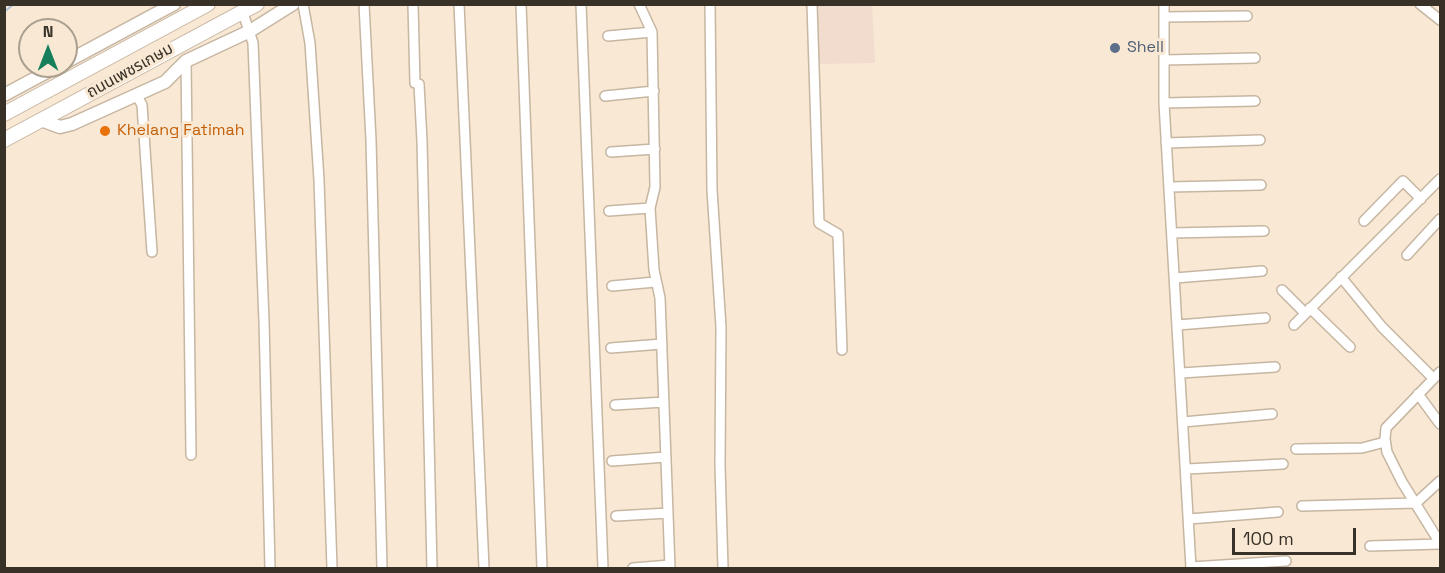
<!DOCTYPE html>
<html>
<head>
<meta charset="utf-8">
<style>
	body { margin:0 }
	#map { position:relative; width:1445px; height:573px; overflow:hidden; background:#f9e8d3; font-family:"Space Grotesk",sans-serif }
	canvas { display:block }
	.frame { position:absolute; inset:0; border:6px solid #373128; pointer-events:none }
	.north { position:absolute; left:18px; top:18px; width:60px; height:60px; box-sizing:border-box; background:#f9e8d3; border:2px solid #ab9f8f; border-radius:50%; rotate:0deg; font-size:16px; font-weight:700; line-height:24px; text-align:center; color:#373128 }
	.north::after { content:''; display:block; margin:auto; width:21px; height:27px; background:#16805c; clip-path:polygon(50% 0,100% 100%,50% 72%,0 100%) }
	.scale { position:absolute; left:1232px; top:528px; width:124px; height:27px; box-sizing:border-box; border:3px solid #373128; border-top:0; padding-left:8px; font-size:18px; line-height:21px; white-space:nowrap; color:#373128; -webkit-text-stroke:4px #f9e8d3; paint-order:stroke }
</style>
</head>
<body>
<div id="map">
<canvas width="1445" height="573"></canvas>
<div class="frame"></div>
<div class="north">N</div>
<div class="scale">100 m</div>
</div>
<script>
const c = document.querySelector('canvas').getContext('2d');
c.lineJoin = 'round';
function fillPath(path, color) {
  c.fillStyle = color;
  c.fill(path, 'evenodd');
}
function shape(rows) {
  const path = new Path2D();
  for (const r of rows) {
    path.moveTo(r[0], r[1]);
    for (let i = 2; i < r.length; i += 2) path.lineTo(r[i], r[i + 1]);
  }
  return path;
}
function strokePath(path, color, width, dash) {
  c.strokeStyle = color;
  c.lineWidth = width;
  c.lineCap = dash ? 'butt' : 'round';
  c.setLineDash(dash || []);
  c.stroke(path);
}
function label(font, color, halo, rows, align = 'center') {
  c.font = font + ' "Space Grotesk","Noto Sans Thai",sans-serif';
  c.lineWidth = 6;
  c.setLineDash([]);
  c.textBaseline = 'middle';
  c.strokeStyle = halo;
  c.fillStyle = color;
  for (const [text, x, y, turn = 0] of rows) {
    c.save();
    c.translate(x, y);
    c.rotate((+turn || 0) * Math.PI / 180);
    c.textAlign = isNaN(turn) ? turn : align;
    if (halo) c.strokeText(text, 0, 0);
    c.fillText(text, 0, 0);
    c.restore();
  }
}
fillPath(shape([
	[815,5,872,5,875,63,817,64]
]), '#f1dcce');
strokePath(shape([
	[4,12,14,4]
]), '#afc0dd', 2);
const minor = shape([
	[303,4,310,43,319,180,332,568],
	[364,4,371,140,382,568],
	[413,4,415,83,419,84,422,141,432,568],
	[459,4,484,568],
	[521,4,542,568],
	[581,4,603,568],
	[639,4,652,32,655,187,650,208,654,270,660,298,670,568],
	[710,4,712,190,721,327,720,465,723,568],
	[812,4,819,223,838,234,842,350],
	[1164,4,1164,103,1191,568],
	[1420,4,1440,20],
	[243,13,253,43,264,321,270,568],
	[1164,17,1247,16],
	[608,36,652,32],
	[1164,60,1255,58],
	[186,61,191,455],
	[136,94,142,105,152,252],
	[605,96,654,91],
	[1164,103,1255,101],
	[1166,143,1260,140],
	[611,152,655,149],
	[1169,187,1261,185],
	[609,211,650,208],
	[1364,221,1403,181,1421,199],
	[1172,233,1264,231],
	[1407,255,1440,219],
	[1341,277,1382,327,1433,378],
	[1175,278,1262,271],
	[612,286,655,282],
	[1282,290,1305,313],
	[1310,308,1350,347],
	[1178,325,1265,318],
	[1294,325,1440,179],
	[611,348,662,344],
	[1440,372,1386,428,1385,439,1387,452,1402,482,1440,543],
	[1181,373,1275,367],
	[1418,394,1440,424],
	[615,405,664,402],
	[1183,422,1272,414],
	[1296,449,1362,448,1385,442],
	[612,461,666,457],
	[1187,469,1283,464],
	[1302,506,1416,503,1440,481],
	[616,516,668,513],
	[1189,519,1278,512],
	[1370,546,1440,544],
	[1191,567,1286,561],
	[633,568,670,565]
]);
const tertiary = shape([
	[66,62,174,4],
	[4,95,58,66],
	[41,120,60,127,72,124,165,82,186,61,250,31,293,4]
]);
const secondary = shape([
	[4,114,208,4],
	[4,140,257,4]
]);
strokePath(minor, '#c6b6a2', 12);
strokePath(tertiary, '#c6b6a2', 15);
strokePath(secondary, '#c6b6a2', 16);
strokePath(minor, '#fff', 9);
strokePath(tertiary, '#fff', 12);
strokePath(secondary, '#fff', 14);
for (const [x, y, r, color] of [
	[1115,48,6,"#5c6f8a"],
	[105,131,6,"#e8710a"]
]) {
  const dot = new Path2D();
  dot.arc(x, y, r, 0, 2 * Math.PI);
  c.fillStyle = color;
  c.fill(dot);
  strokePath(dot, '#f9e8d3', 2);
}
label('16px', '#4e5e75', '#f9e8d3', [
	["Shell",1127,48]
], 'left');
label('16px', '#373128', '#f9e8d3', [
	["ถนนเพชรเกษม",130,71,-29]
]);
label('16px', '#c56008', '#f9e8d3', [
	["Khelang Fatimah",117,131]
], 'left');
</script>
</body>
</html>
